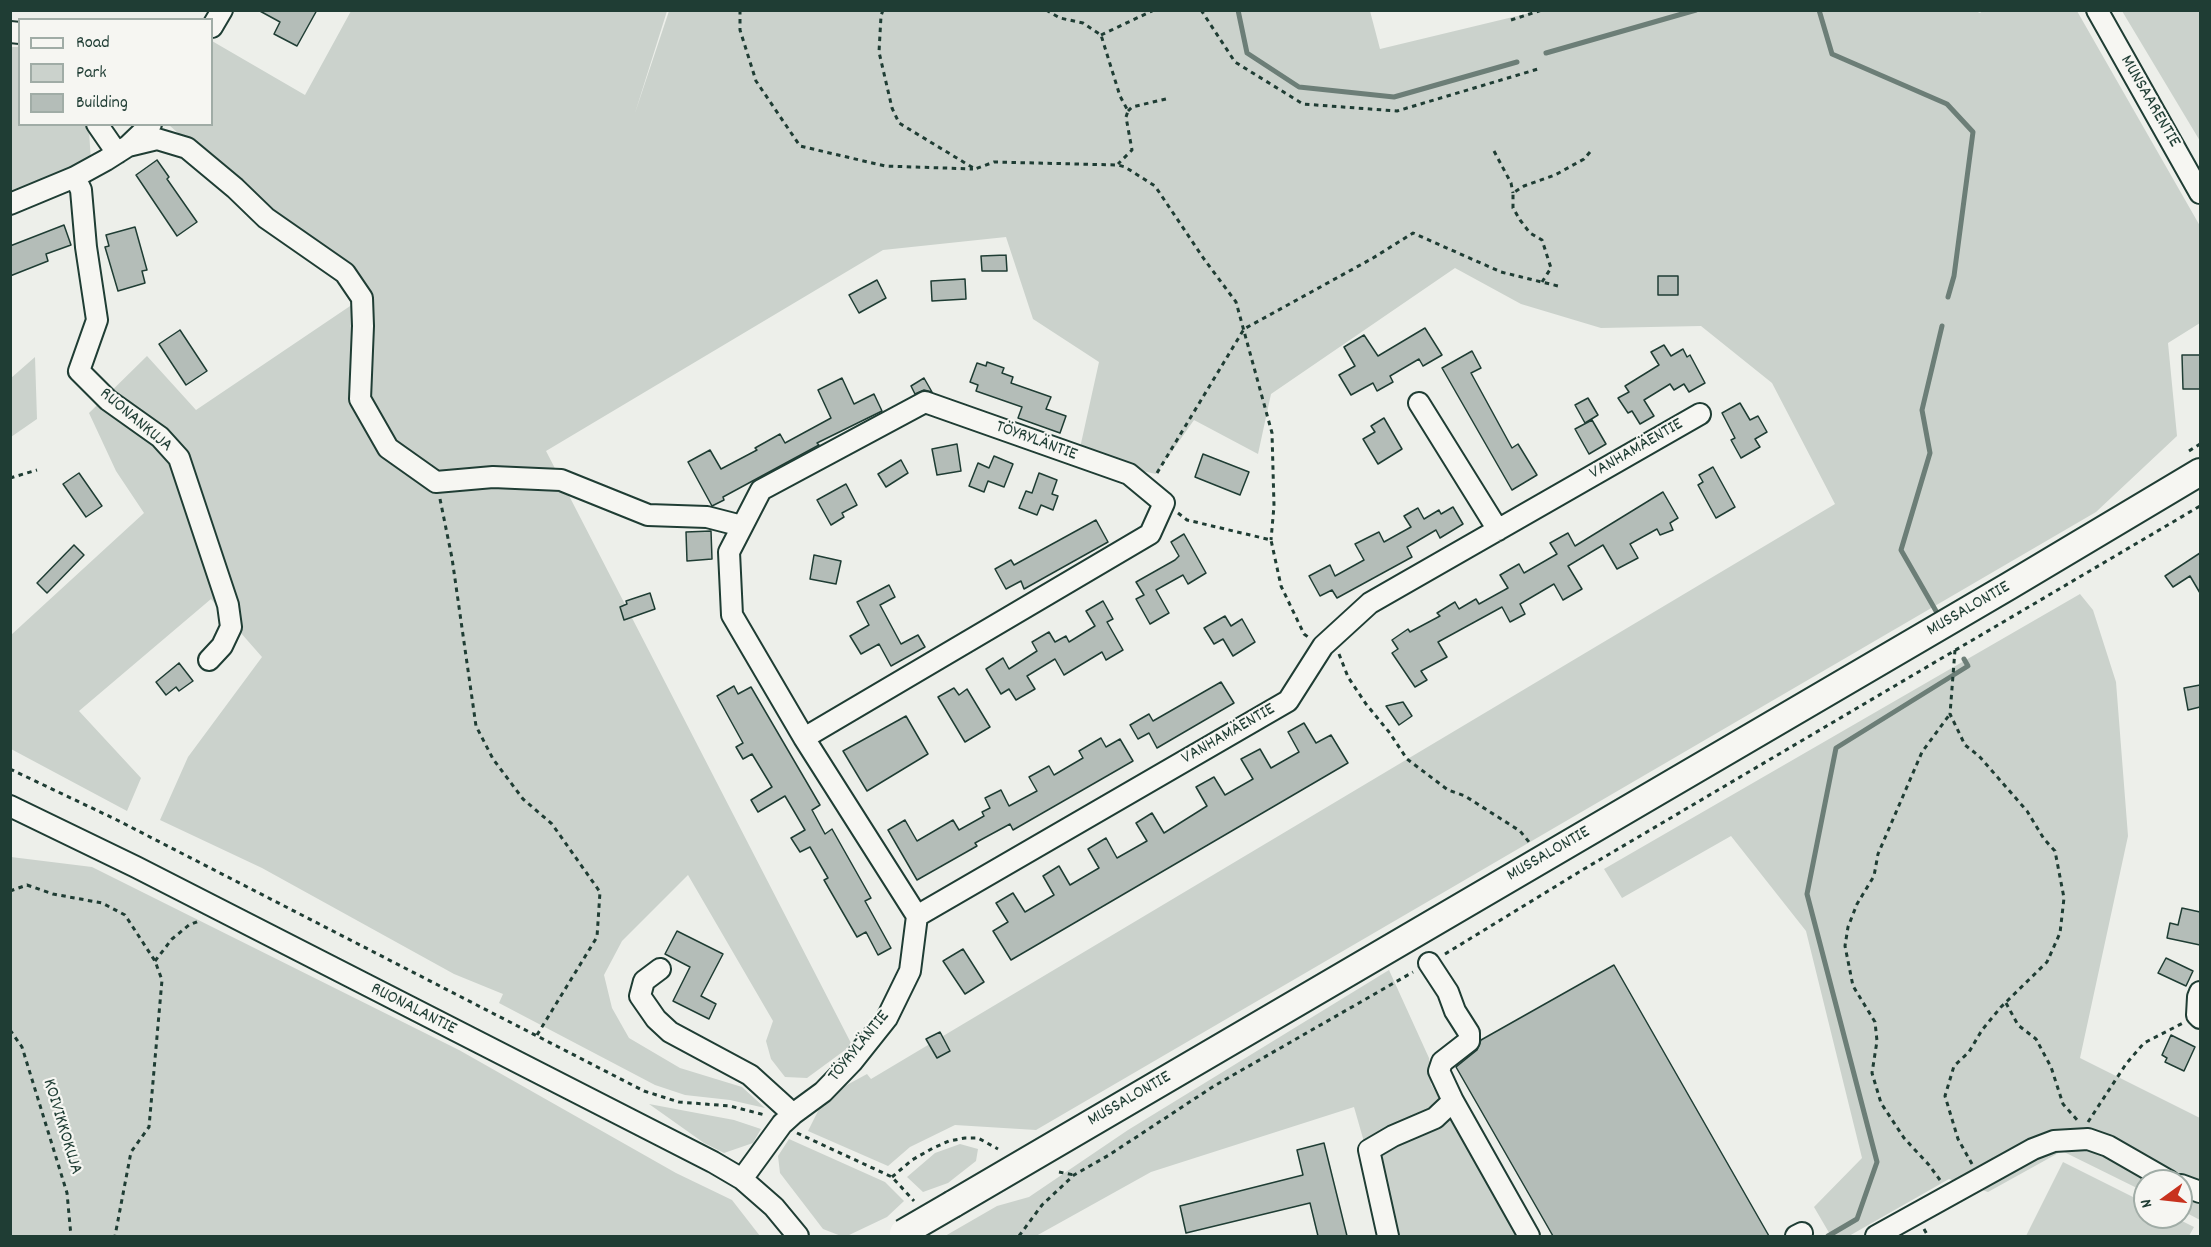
<!DOCTYPE html>
<html>
<head>
<meta charset="utf-8">
<style>
	body { margin:0 }
	#map { position:relative; width:2211px; height:1247px; overflow:hidden; background:#edefea; font-family:Dekko,sans-serif }
	canvas { display:block }
	.frame { position:absolute; inset:0; border:12px solid #1f3d34; pointer-events:none }
	.legend { position:absolute; left:18px; top:18px; width:195px; height:108px; box-sizing:border-box; background:#f6f6f2; border:2px solid #a0aca6; margin:0; padding:8px 10px; list-style:none; font-size:18px; color:#1f3d34 }
	.legend li { display:flex; align-items:center; gap:12px; height:30px }
	.legend b { width:30px; border:2px solid #a0aca6 }
	.north { position:absolute; left:2133px; top:1169px; width:60px; height:60px; box-sizing:border-box; background:#f6f6f2; border:2px solid #a0aca6; border-radius:50%; rotate:255deg; font-size:16px; font-weight:700; line-height:24px; text-align:center; color:#1f3d34 }
	.north::after { content:''; display:block; margin:auto; width:21px; height:27px; background:#c8321e; clip-path:polygon(50% 0,100% 100%,50% 72%,0 100%) }
</style>
</head>
<body>
<div id="map">
<canvas width="2211" height="1247"></canvas>
<div class="frame"></div>
<ul class="legend">
<li><b style="height:8px;background:#f6f6f2"></b>Road</li>
<li><b style="height:16px;background:#cbd2cc"></b>Park</li>
<li><b style="height:16px;background:#b4bdb8"></b>Building</li>
</ul>
<div class="north">N</div>
</div>
<script>
const c = document.querySelector('canvas').getContext('2d');
c.lineJoin = 'round';
function fillPath(path, color) {
  c.fillStyle = color;
  c.fill(path, 'evenodd');
}
function shape(rows) {
  const path = new Path2D();
  for (const r of rows) {
    path.moveTo(r[0], r[1]);
    for (let i = 2; i < r.length; i += 2) path.lineTo(r[i], r[i + 1]);
  }
  return path;
}
function strokePath(path, color, width, dash) {
  c.strokeStyle = color;
  c.lineWidth = width;
  c.lineCap = dash ? 'butt' : 'round';
  c.setLineDash(dash || []);
  c.stroke(path);
}
function label(font, color, halo, rows, align = 'center') {
  c.font = font + ' Dekko,sans-serif';
  c.lineWidth = 4.5;
  c.setLineDash([]);
  c.textBaseline = 'middle';
  c.strokeStyle = halo;
  c.fillStyle = color;
  for (const [text, x, y, turn = 0] of rows) {
    c.save();
    c.translate(x, y);
    c.rotate((+turn || 0) * Math.PI / 180);
    c.textAlign = isNaN(turn) ? turn : align;
    if (halo) c.strokeText(text, 0, 0);
    c.fillText(text, 0, 0);
    c.restore();
  }
}
fillPath(shape([
	[1542,10,1973,10,1980,13,1984,10,2077,11,2200,226,2200,323,2168,343,2177,436,2096,512,1036,1130,955,1125,910,1147,888,1166,808,1131,821,1105,845,1086,867,1074,871,1079,1835,504,1772,383,1701,326,1601,328,1521,304,1455,268,1271,394,1258,454,1194,420,1156,474,1078,457,1099,362,1033,319,1006,237,883,250,546,451,852,1045,807,1078,785,1077,771,1059,766,1041,773,1021,688,875,622,941,604,975,612,1008,629,1038,680,1068,742,1087,765,1108,730,1100,685,1095,655,1085,499,1003,503,994,454,974,262,868,160,820,188,757,262,657,211,599,79,711,141,778,127,811,11,749,11,635,144,513,116,471,89,413,147,356,196,410,362,298,169,125,212,124,212,41,305,95,351,11,667,11,635,113,669,11,1370,11,1380,49],
	[2122,11,2200,11,2200,141],
	[10,47,19,47,20,124,85,125,89,131,91,161,10,195],
	[35,357,37,419,11,437,11,378],
	[2080,594,2093,610,2116,682,2128,836,2080,1058,2200,1118,2200,1220,2181,1210,2181,1181,2145,1181,2145,1192,2062,1151,1988,1192,1949,1179,1849,1236,1831,1236,1814,1207,1862,1158,1806,931,1731,836,1622,898,1604,869],
	[11,857,92,867,459,1050,676,1173,732,1200,760,1236,11,1236],
	[1389,970,1429,1058,1431,1084,1517,1236,1391,1236,1354,1107,1151,1172,1036,1236,945,1236,997,1206,1029,1197,1128,1130],
	[649,1104,734,1120,761,1129,753,1143,724,1153,704,1143],
	[789,1139,885,1182,904,1201,887,1217,847,1236,841,1236,823,1229,780,1173,778,1156],
	[960,1144,978,1149,976,1161,948,1183,923,1192,907,1177,935,1153],
	[2063,1162,2145,1203,2145,1217,2174,1217,2194,1227,2189,1236,2026,1236]
]), '#cbd2cc');
strokePath(shape([
	[1238,10,1247,53,1299,87,1394,97,1517,62],
	[1819,10,1832,54,1947,104,1973,132,1954,276,1948,297],
	[1546,53,1696,10],
	[1936,611,1901,550,1930,453,1922,410,1942,326],
	[1828,1236,1857,1219,1877,1162,1807,894,1836,748,1968,666,1964,659]
]), '#6c7e77', 5);
const building = shape([
	[258,10,317,10,297,46,274,34,280,22,258,10],
	[157,160,169,177,167,179,197,222,177,236,136,175,157,160],
	[64,225,71,245,46,254,48,261,10,276,10,246,64,225],
	[135,227,147,270,142,271,145,283,118,291,105,247,109,246,106,235,135,227],
	[1006,255,1007,271,982,271,981,256,1006,255],
	[1658,276,1678,276,1678,295,1658,295,1658,276],
	[965,279,966,299,932,301,931,281,965,279],
	[877,280,886,298,859,313,849,295,877,280],
	[1425,328,1442,355,1423,366,1419,359,1390,376,1393,382,1377,391,1373,383,1351,395,1339,375,1355,366,1344,347,1364,335,1378,356,1425,328],
	[180,330,207,371,186,385,159,344,180,330],
	[1664,345,1671,356,1683,349,1687,357,1690,355,1705,383,1689,392,1684,384,1674,390,1670,384,1644,400,1654,416,1640,424,1632,411,1628,413,1618,398,1629,392,1625,386,1659,365,1651,352,1664,345],
	[1472,351,1481,368,1471,373,1512,448,1518,444,1537,475,1512,490,1442,368,1472,351],
	[2182,355,2200,355,2200,389,2183,389,2182,355],
	[987,362,1004,368,1002,373,1013,377,1011,383,1051,397,1046,409,1066,416,1060,433,1018,418,1022,407,976,391,978,385,970,382,977,363,986,366,987,362],
	[842,378,854,404,874,394,882,411,817,443,819,445,723,497,724,500,712,506,688,462,710,450,721,469,757,450,755,448,780,434,785,443,831,418,818,390,842,378],
	[924,378,932,392,924,390,915,394,911,386,924,378],
	[1588,398,1598,415,1585,423,1575,405,1588,398],
	[1740,403,1750,420,1758,416,1767,432,1755,439,1760,447,1741,458,1731,440,1735,438,1722,413,1740,403],
	[1384,418,1402,449,1378,464,1363,439,1375,432,1371,426,1384,418],
	[1592,420,1606,444,1589,454,1575,429,1592,420],
	[957,444,961,471,937,475,932,449,957,444],
	[1203,454,1249,472,1240,495,1195,477,1203,454],
	[994,456,1013,464,1004,487,988,481,984,492,969,486,978,463,989,468,994,456],
	[901,460,908,473,886,487,878,474,901,460],
	[1713,467,1735,507,1716,518,1698,485,1703,482,1699,475,1713,467],
	[79,473,102,506,86,517,63,484,79,473],
	[1039,473,1057,480,1052,494,1058,496,1053,510,1041,505,1037,515,1019,508,1026,491,1032,493,1039,473],
	[846,484,857,505,842,513,844,517,831,525,817,500,846,484],
	[1663,492,1678,518,1670,523,1673,530,1660,535,1657,529,1630,544,1638,558,1617,569,1603,545,1568,566,1582,589,1563,600,1554,584,1520,604,1525,614,1510,622,1502,607,1438,642,1447,657,1421,671,1427,680,1415,687,1392,653,1398,649,1392,640,1408,629,1410,632,1440,616,1437,613,1455,602,1459,609,1476,599,1479,604,1508,588,1500,575,1519,564,1524,573,1557,554,1550,543,1568,533,1575,546,1663,492],
	[1453,507,1463,524,1440,538,1436,530,1407,547,1412,557,1337,598,1332,590,1320,596,1309,576,1330,565,1335,576,1364,560,1355,544,1379,532,1384,542,1411,527,1404,516,1418,508,1424,519,1439,510,1441,514,1453,507],
	[1096,520,1108,542,1024,589,1021,581,1006,589,995,569,1011,560,1014,565,1096,520],
	[711,531,712,559,687,561,686,532,711,531],
	[1184,534,1206,573,1188,584,1183,575,1156,590,1169,613,1150,624,1136,599,1144,595,1136,582,1175,560,1179,556,1171,542,1184,534],
	[74,545,84,555,47,593,37,583,74,545],
	[2200,553,2200,593,2190,576,2173,587,2165,576,2200,553],
	[814,555,841,561,836,584,810,579,814,555],
	[889,585,895,597,880,605,901,644,918,635,925,647,891,666,879,644,861,654,850,636,869,625,857,602,889,585],
	[650,593,655,609,624,620,620,607,627,604,626,601,650,593],
	[1103,601,1113,619,1107,622,1123,650,1106,660,1102,652,1064,675,1055,659,1027,676,1035,689,1016,700,1009,689,1001,694,986,669,1003,658,1009,669,1037,651,1032,642,1049,632,1055,642,1066,636,1069,642,1095,626,1086,611,1103,601],
	[1225,616,1231,626,1242,619,1255,642,1233,656,1223,639,1214,644,1204,628,1225,616],
	[179,663,193,681,179,691,176,687,166,695,156,682,179,663],
	[1221,682,1234,703,1157,748,1149,733,1138,739,1130,725,1149,714,1153,721,1221,682],
	[2200,685,2200,707,2188,710,2184,688,2200,685],
	[734,686,738,694,751,687,820,805,812,810,825,834,832,829,871,898,865,901,891,948,878,955,866,932,857,937,824,880,828,878,810,847,800,852,791,838,805,830,785,796,758,812,751,800,772,787,752,754,743,759,736,747,743,743,717,696,734,686],
	[954,688,959,695,967,689,990,727,965,742,938,697,954,688],
	[1403,702,1412,716,1399,725,1386,706,1403,702],
	[906,716,928,754,867,791,843,751,906,716],
	[1304,723,1316,743,1331,735,1348,763,1011,960,993,931,1008,922,996,903,1013,893,1025,912,1054,895,1043,876,1059,866,1070,885,1099,868,1088,849,1106,838,1117,858,1147,841,1136,823,1152,813,1164,833,1207,806,1196,787,1214,777,1225,795,1253,779,1241,759,1260,749,1271,768,1299,752,1288,732,1304,723],
	[1101,738,1106,747,1120,739,1133,761,1013,830,1010,824,975,843,977,846,917,880,888,830,905,820,917,841,953,820,959,830,984,816,982,812,990,808,985,798,1001,790,1009,806,1037,791,1029,777,1049,766,1054,775,1083,758,1079,751,1101,738],
	[2182,908,2200,912,2200,945,2167,938,2170,923,2178,925,2182,908],
	[677,931,723,954,701,996,716,1004,709,1019,673,1001,690,967,665,954,677,931],
	[963,949,984,982,965,994,943,961,963,949],
	[2166,958,2193,971,2186,986,2158,973,2166,958],
	[1614,965,1769,1236,1553,1236,1456,1067,1477,1050,1481,1040,1614,965],
	[940,1032,950,1051,937,1058,926,1039,940,1032],
	[2171,1035,2195,1047,2184,1071,2165,1062,2167,1058,2162,1055,2171,1035],
	[1324,1143,1347,1236,1318,1236,1310,1203,1186,1233,1180,1206,1303,1175,1297,1150,1324,1143]
]);
fillPath(building, '#b4bdb8');
strokePath(building, '#1f3d34', 1.5);
const minor = shape([
	[2097,10,2200,193],
	[212,27,222,10],
	[10,32,20,33],
	[97,124,117,153],
	[128,146,157,139,187,148,235,188,266,218,345,273,362,298,363,326,360,399,388,448,436,482,493,477,561,480,648,515,707,517,742,526],
	[75,177,81,190,86,247,97,320,79,371,108,400,160,437,179,458,228,605,231,627,222,646,209,660],
	[10,204,75,177,106,160,128,146,151,124],
	[1419,403,1498,530],
	[10,806,136,867,713,1162,742,1179,774,1207,798,1236],
	[917,916,1288,701,1323,646,1370,603,1700,414],
	[660,969,644,981,640,996,656,1019,670,1032,750,1075,793,1114],
	[2200,992,2198,997,2197,1015,2200,1018],
	[1453,1101,1529,1236],
	[742,1179,782,1124,793,1114,823,1092,852,1062,887,1018,910,971,917,916,804,738,732,615,729,552,761,490,925,402,1129,474,1164,503,1150,534,804,738],
	[2181,1185,2200,1192],
	[1388,1236,1369,1150,1393,1136,1435,1118,1453,1101,1439,1071,1442,1062,1469,1041,1469,1033,1455,1011,1448,992,1429,963],
	[1796,1236,1802,1233],
	[1876,1236,2033,1149,2054,1141,2088,1139,2108,1146,2169,1181]
]);
const major = shape([
	[953,1204,2009,586,2200,472]
]);
strokePath(minor, '#1f3d34', 24);
strokePath(major, '#1f3d34', 30);
strokePath(shape([
	[740,10,740,30,756,81,800,146,885,166,973,169],
	[883,10,881,16,879,52,892,108,899,123,975,169,994,162,1118,165,1125,167,1155,186,1204,259,1236,302,1272,433,1274,506,1271,540],
	[1046,10,1060,18,1083,23,1101,35,1120,96,1128,111,1126,117,1132,150,1118,164],
	[1201,10,1235,62,1303,104,1397,111,1538,69],
	[1511,20,1542,10],
	[1101,35,1154,10],
	[1128,111,1132,107,1170,98],
	[1494,151,1511,183,1513,193],
	[1542,282,1551,268,1542,240,1530,233,1520,220,1513,208,1513,193,1524,186,1555,175,1584,159,1590,152],
	[2189,451,2200,444],
	[1157,473,1244,329,1373,258,1413,233,1501,272,1558,286],
	[10,478,37,470],
	[440,499,452,558,476,726,493,759,523,799,552,824,600,892,597,937,537,1035],
	[1178,513,1187,520,1271,540,1281,586,1304,634,1308,637],
	[1955,650,1950,714,1965,745,1979,756,2027,811,2044,839,2055,851,2064,898,2060,933,2047,962,2001,1007,1982,1030,1969,1052,1954,1066,1945,1096,1958,1139,1972,1164],
	[1339,654,1348,677,1366,704,1389,732,1407,759,1448,790,1465,796,1520,831,1529,842],
	[10,769,117,820,644,1091,679,1102,730,1106,765,1115],
	[10,891,27,885,53,894,102,903,125,915,155,961,162,980,149,1127,131,1152,115,1236],
	[1445,954,1584,869,2200,506],
	[155,961,172,939,189,925,199,921],
	[2006,1003,2018,1025,2036,1039,2051,1067,2063,1104,2079,1122],
	[10,1030,22,1047,67,1193,71,1236],
	[2088,1122,2126,1064,2144,1043,2183,1023],
	[797,1133,892,1177,914,1201],
	[1059,1172,1074,1175],
	[892,1177,912,1160,933,1148,949,1141,965,1138,978,1138,998,1149],
	[1940,1180,1929,1165,1904,1138,1881,1103,1872,1073,1877,1041,1875,1022,1853,986,1845,946,1848,927,1857,904,1874,876,1878,854,1922,752,1950,714],
	[1924,1229,1928,1236],
	[1019,1236,1042,1205,1074,1175,1109,1155,1214,1086,1413,972]
]), '#1f3d34', 3, [4.5, 4.5]);
strokePath(minor, '#f6f6f2', 20);
strokePath(major, '#f6f6f2', 26);
const majorBridge = shape([
	[903,1233,953,1204]
]);
strokePath(majorBridge, '#1f3d34', 30, []);
strokePath(majorBridge, '#f6f6f2', 26);
label('18px', '#1f3d34', '#f6f6f2', [
	["MUNSAARENTIE",2149,102,60],
	["RUONANKUJA",135,421,40],
	["TÖYRYLÄNTIE",1036,442,20],
	["VANHAMÄENTIE",1637,450,-30],
	["MUSSALONTIE",1969,610,-30],
	["VANHAMÄENTIE",1229,735,-30],
	["MUSSALONTIE",1549,855,-30],
	["RUONALANTIE",413,1010,27],
	["TÖYRYLÄNTIE",860,1047,-51],
	["MUSSALONTIE",1130,1100,-30],
	["KOIVIKKOKUJA",61,1127,73]
]);
</script>
</body>
</html>
